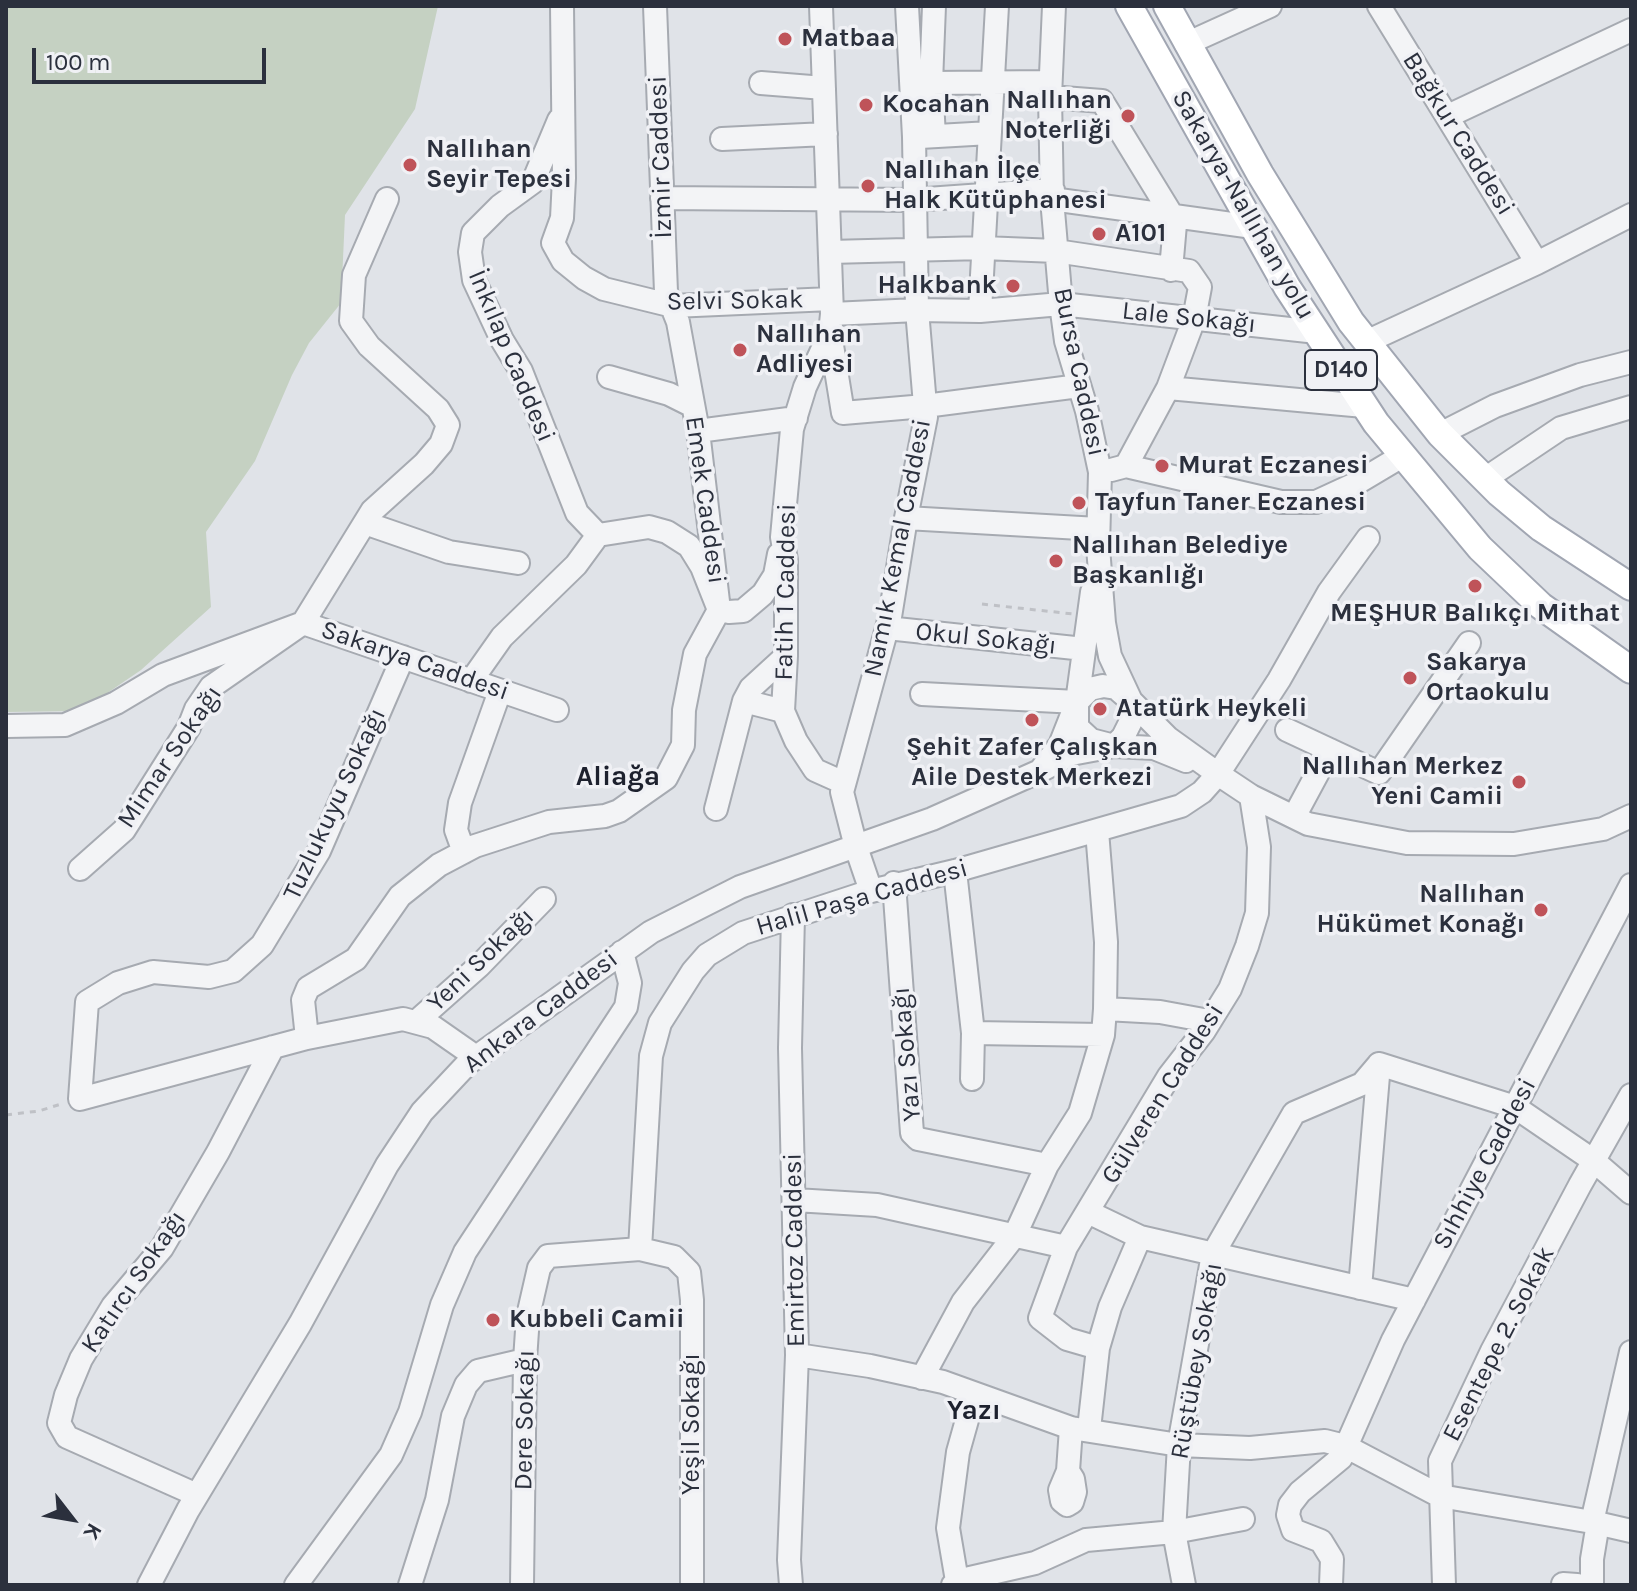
<!DOCTYPE html>
<html>
<head>
<meta charset="utf-8">
<style>
	body { margin:0 }
	#map { position:relative; width:1637px; height:1591px; overflow:hidden; background:#e0e3e8; font-family:Karla,sans-serif }
	canvas { display:block }
	.frame { position:absolute; inset:0; border:8px solid #2b303d; pointer-events:none }
	.north { position:absolute; left:32px; top:1479px; width:80px; height:80px; -webkit-text-stroke:6px #f0f1f5; paint-order:stroke; rotate:121deg; font-size:22px; font-weight:700; line-height:32px; text-align:center; color:#2b303d }
	.north::after { content:''; display:block; margin:auto; width:28px; height:36px; background:#2b303d; clip-path:polygon(50% 0,100% 100%,50% 72%,0 100%) }
	.scale { position:absolute; left:32px; top:48px; width:234px; height:36px; box-sizing:border-box; border:4px solid #2b303d; border-top:0; padding-left:10px; font-size:24px; line-height:28px; white-space:nowrap; color:#2b303d; -webkit-text-stroke:6px #f0f1f5; paint-order:stroke }
</style>
</head>
<body>
<div id="map">
<canvas width="1637" height="1591"></canvas>
<div class="frame"></div>
<div class="north">K</div>
<div class="scale">100 m</div>
</div>
<script>
const c = document.querySelector('canvas').getContext('2d');
c.lineJoin = 'round';
function fillPath(path, color) {
  c.fillStyle = color;
  c.fill(path, 'evenodd');
}
function shape(rows) {
  const path = new Path2D();
  for (const r of rows) {
    path.moveTo(r[0], r[1]);
    for (let i = 2; i < r.length; i += 2) path.lineTo(r[i], r[i + 1]);
  }
  return path;
}
function strokePath(path, color, width, dash) {
  c.strokeStyle = color;
  c.lineWidth = width;
  c.lineCap = dash ? 'butt' : 'round';
  c.setLineDash(dash || []);
  c.stroke(path);
}
function label(font, color, halo, rows, align = 'center') {
  c.font = font + ' Karla,sans-serif';
  c.lineWidth = 7;
  c.setLineDash([]);
  c.textBaseline = 'middle';
  c.strokeStyle = halo;
  c.fillStyle = color;
  for (const [text, x, y, turn = 0] of rows) {
    c.save();
    c.translate(x, y);
    c.rotate((+turn || 0) * Math.PI / 180);
    c.textAlign = isNaN(turn) ? turn : align;
    if (halo) c.strokeText(text, 0, 0);
    c.fillText(text, 0, 0);
    c.restore();
  }
}
fillPath(shape([
	[6,6,438,6,415,109,345,215,341,303,309,343,292,375,255,461,206,532,211,607,141,670,81,711,6,712]
]), '#c5d1c2');
const minor = shape([
	[562,6,564,178,562,218,553,243,563,261,584,278,604,289,673,306,831,299],
	[821,6,832,314,830,333,843,413,925,406,1079,386],
	[1054,6,1050,97,1052,199,1061,304,1066,341,1087,411,1100,472,1098,547,1104,623,1110,656,1131,701,1168,738,1218,774,1251,796,1308,824,1407,843,1514,844,1603,829,1631,816],
	[1379,6,1537,263],
	[1186,44,1270,6],
	[761,83,824,88],
	[931,83,1050,82],
	[1050,97,1102,101,1173,217,1175,224,1171,270],
	[1448,116,1631,30],
	[559,120,533,182,500,206,473,233,470,252,474,280,502,340,521,371,577,513,598,535],
	[934,136,931,83,934,6],
	[920,137,990,133],
	[722,139,826,134],
	[662,198,913,200,1053,190],
	[1052,199,1253,227],
	[830,252,983,248,1056,251,1189,271,1200,287,1194,319,1168,388,1126,466],
	[980,311,997,6],
	[832,314,917,310,980,311,1061,304,1317,332],
	[830,333,805,387,792,429,782,537,786,560,786,656,783,711,796,741,815,770,844,783],
	[1366,342,1537,263,1631,215],
	[609,377,669,394,693,406],
	[1168,388,1364,406],
	[698,431,796,418],
	[1440,434,1495,406,1580,375,1631,362],
	[1111,470,1126,466,1281,502,1316,502,1355,484,1402,456],
	[1485,479,1561,428,1631,407],
	[906,518,1098,529],
	[365,523,449,552,518,563],
	[1092,592,1077,702,1077,727,1091,740,1114,746,1154,748,1186,761],
	[887,628,1084,649],
	[403,657,319,851,262,945,233,971,209,977,153,972,118,983,87,1002,80,1099,307,1038,403,1019,433,1027,476,1057],
	[471,681,502,637,576,565,598,535,649,527,667,532,689,546,702,567,719,610,729,612,743,611,763,594,775,575,779,554],
	[922,694,1077,702],
	[744,701,783,711],
	[6,726,65,725,116,703,163,675,303,623,557,710],
	[1287,730,1379,773,1469,643],
	[716,809,744,701,751,688,786,656],
	[1294,817,1330,750],
	[464,852,456,830,460,803,500,691],
	[80,869,124,830,189,727,196,709,211,687,303,623,372,511,424,464,441,444,448,425,438,409,369,346,351,321,354,275,387,199],
	[955,871,973,1033,972,1079],
	[894,883,912,1133,918,1139,1047,1165],
	[871,891,856,847,842,792,890,617,906,518,926,417,917,310,914,137,907,6],
	[1105,1009,1160,1012,1209,1021],
	[417,1021,479,966,544,899],
	[973,1033,1103,1035],
	[307,1038,303,1000,308,988,356,959,400,896,439,865,475,846,549,822,605,816,619,811,666,778,683,745,684,710,695,654,719,610,698,431,678,322,666,292,655,6],
	[1379,1064,1515,1107,1594,1161,1631,1193],
	[795,1200,877,1205,1066,1247],
	[1088,1212,1140,1237,1414,1300],
	[640,1249,651,1056,660,1023,693,971,707,955,743,933,871,891,955,871,1181,806,1202,792,1218,774,1279,680,1329,592,1368,538],
	[1360,1288,1379,1064],
	[1098,1348,1067,1339,1040,1318,1066,1247,1169,1076,1204,1031,1230,989,1247,946,1257,913,1259,847,1251,796],
	[797,1355,870,1366,943,1382,1071,1428,1179,1445,1250,1448,1325,1441,1345,1446,1440,1496,1592,1522,1631,1531],
	[922,1378,963,1302,1015,1235,1047,1165,1080,1113,1103,1035,1105,1009,1106,942,1097,831],
	[1089,1429,1098,1348,1110,1307,1140,1237],
	[1068,1471,1073,1479,1075,1492,1072,1502,1067,1505,1062,1501,1060,1490,1068,1471,1071,1428],
	[197,1495,67,1437,59,1423,66,1395,81,1359,113,1306,162,1248,218,1152,273,1047],
	[1592,1522,1631,1352],
	[957,1581,948,1528,958,1452,974,1395],
	[1563,1584,1577,1585],
	[149,1585,188,1510,300,1324,387,1165,422,1112,468,1063,651,932,740,887,932,819,1040,771,1071,754,1114,746,1123,737,1131,721,1131,701,1116,688,1103,686,1090,689,1077,702,1060,745,1040,771],
	[296,1585,391,1455,410,1412,442,1305,465,1252,626,1007,630,983,622,952],
	[410,1585,437,1500,453,1416,466,1385,478,1371,525,1360],
	[522,1585,525,1360,528,1316,539,1268,548,1256,640,1249,674,1257,689,1272,692,1300,692,1585],
	[791,1585,789,1560,797,1355,790,1048,793,915],
	[953,1585,957,1581,1035,1563,1086,1540,1174,1532,1243,1519],
	[1184,1585,1174,1532,1179,1445,1213,1254,1294,1113,1362,1084,1379,1064],
	[1331,1585,1332,1559,1321,1541,1293,1530,1288,1515,1290,1505,1300,1492,1341,1458,1393,1340,1631,885],
	[1444,1585,1440,1461,1492,1351,1580,1185,1631,1095],
	[1592,1585,1592,1559,1598,1523]
]);
const major = shape([
	[1129,6,1287,287,1376,423,1480,548,1541,606,1631,670],
	[1167,6,1260,174,1351,322,1440,434,1499,493,1541,528,1631,587]
]);
strokePath(minor, '#a6aab1', 26);
strokePath(major, '#a1a6b2', 30);
strokePath(shape([
	[982,604,1073,614],
	[6,1115,39,1111,61,1104]
]), '#bfc1c6', 3, [6, 6]);
strokePath(minor, '#f3f4f6', 22);
strokePath(major, '#fff', 26);
for (const [x, y, r, color] of [
	[785,39,8,"#bf5359"],
	[866,105,8,"#bf5359"],
	[1128,116,8,"#bf5359"],
	[410,165,8,"#bf5359"],
	[868,186,8,"#bf5359"],
	[1099,234,8,"#bf5359"],
	[1013,286,8,"#bf5359"],
	[740,350,8,"#bf5359"],
	[1162,466,8,"#bf5359"],
	[1079,503,8,"#bf5359"],
	[1056,561,8,"#bf5359"],
	[1475,586,8,"#bf5359"],
	[1410,678,8,"#bf5359"],
	[1100,709,8,"#bf5359"],
	[1032,720,8,"#bf5359"],
	[1519,782,8,"#bf5359"],
	[1541,910,8,"#bf5359"],
	[493,1320,8,"#bf5359"]
]) {
  const dot = new Path2D();
  dot.arc(x, y, r, 0, 2 * Math.PI);
  c.fillStyle = color;
  c.fill(dot);
  strokePath(dot, '#f0f1f5', 3);
}
for (const [x, y, w] of [
	[1341,370,72]
]) {
  const box = new Path2D();
  box.roundRect(x - w / 2, y - 20, w, 40, 6);
  c.fillStyle = '#f0f1f5';
  c.fill(box);
  strokePath(box, '#2b303d', 2);
}
label('bold 24px', '#2b303d', null, [
	["D140",1341,370]
]);
label('bold 26px', '#2b303d', '#f0f1f5', [
	["Matbaa",801,39],
	["Nallıhan",1112,101,"right"],
	["Noterliği",1112,131,"right"],
	["Kocahan",882,105],
	["Nallıhan",426,150],
	["Seyir Tepesi",426,180],
	["Nallıhan İlçe",884,171],
	["Halk Kütüphanesi",884,201],
	["A101",1115,234],
	["Halkbank",997,286,"right"],
	["Nallıhan",756,335],
	["Adliyesi",756,365],
	["Murat Eczanesi",1178,466],
	["Tayfun Taner Eczanesi",1095,503],
	["Nallıhan Belediye",1072,546],
	["Başkanlığı",1072,576],
	["MEŞHUR Balıkçı Mithat",1475,614,"center"],
	["Sakarya",1426,663],
	["Ortaokulu",1426,693],
	["Atatürk Heykeli",1116,709],
	["Şehit Zafer Çalışkan",1032,748,"center"],
	["Aile Destek Merkezi",1032,778,"center"],
	["Nallıhan Merkez",1503,767,"right"],
	["Yeni Camii",1503,797,"right"],
	["Nallıhan",1525,895,"right"],
	["Hükümet Konağı",1525,925,"right"],
	["Kubbeli Camii",509,1320]
], 'left');
label('26px', '#2b303d', '#f0f1f5', [
	["Bağkur Caddesi",1458,134,58],
	["İzmir Caddesi",661,157,-92],
	["Sakarya-Nallıhan yolu",1243,205,60],
	["Selvi Sokak",735,301,-1],
	["Lale Sokağı",1189,318,6],
	["İnkılap Caddesi",511,356,67],
	["Bursa Caddesi",1079,372,78],
	["Emek Caddesi",705,500,82],
	["Namık Kemal Caddesi",898,548,-79],
	["Fatih 1 Caddesi",786,592,-89],
	["Okul Sokağı",986,639,6],
	["Sakarya Caddesi",415,661,19],
	["Mimar Sokağı",170,757,-56],
	["Tuzlukuyu Sokağı",335,804,-65],
	["Halil Paşa Caddesi",862,898,-16],
	["Yeni Sokağı",481,960,-44],
	["Ankara Caddesi",541,1012,-37],
	["Yazı Sokağı",907,1054,-95],
	["Gülveren Caddesi",1163,1094,-58],
	["Sıhhiye Caddesi",1485,1164,-62],
	["Emirtoz Caddesi",795,1250,-91],
	["Katırcı Sokağı",134,1282,-56],
	["Esentepe 2. Sokak",1499,1344,-63],
	["Rüştübey Sokağı",1197,1361,-80],
	["Dere Sokağı",525,1420,-89],
	["Yeşil Sokağı",692,1424,-90]
]);
label('bold 28px', '#1d212e', '#f0f1f5', [
	["Aliağa",618,777],
	["Yazı",974,1411]
]);
</script>
</body>
</html>
